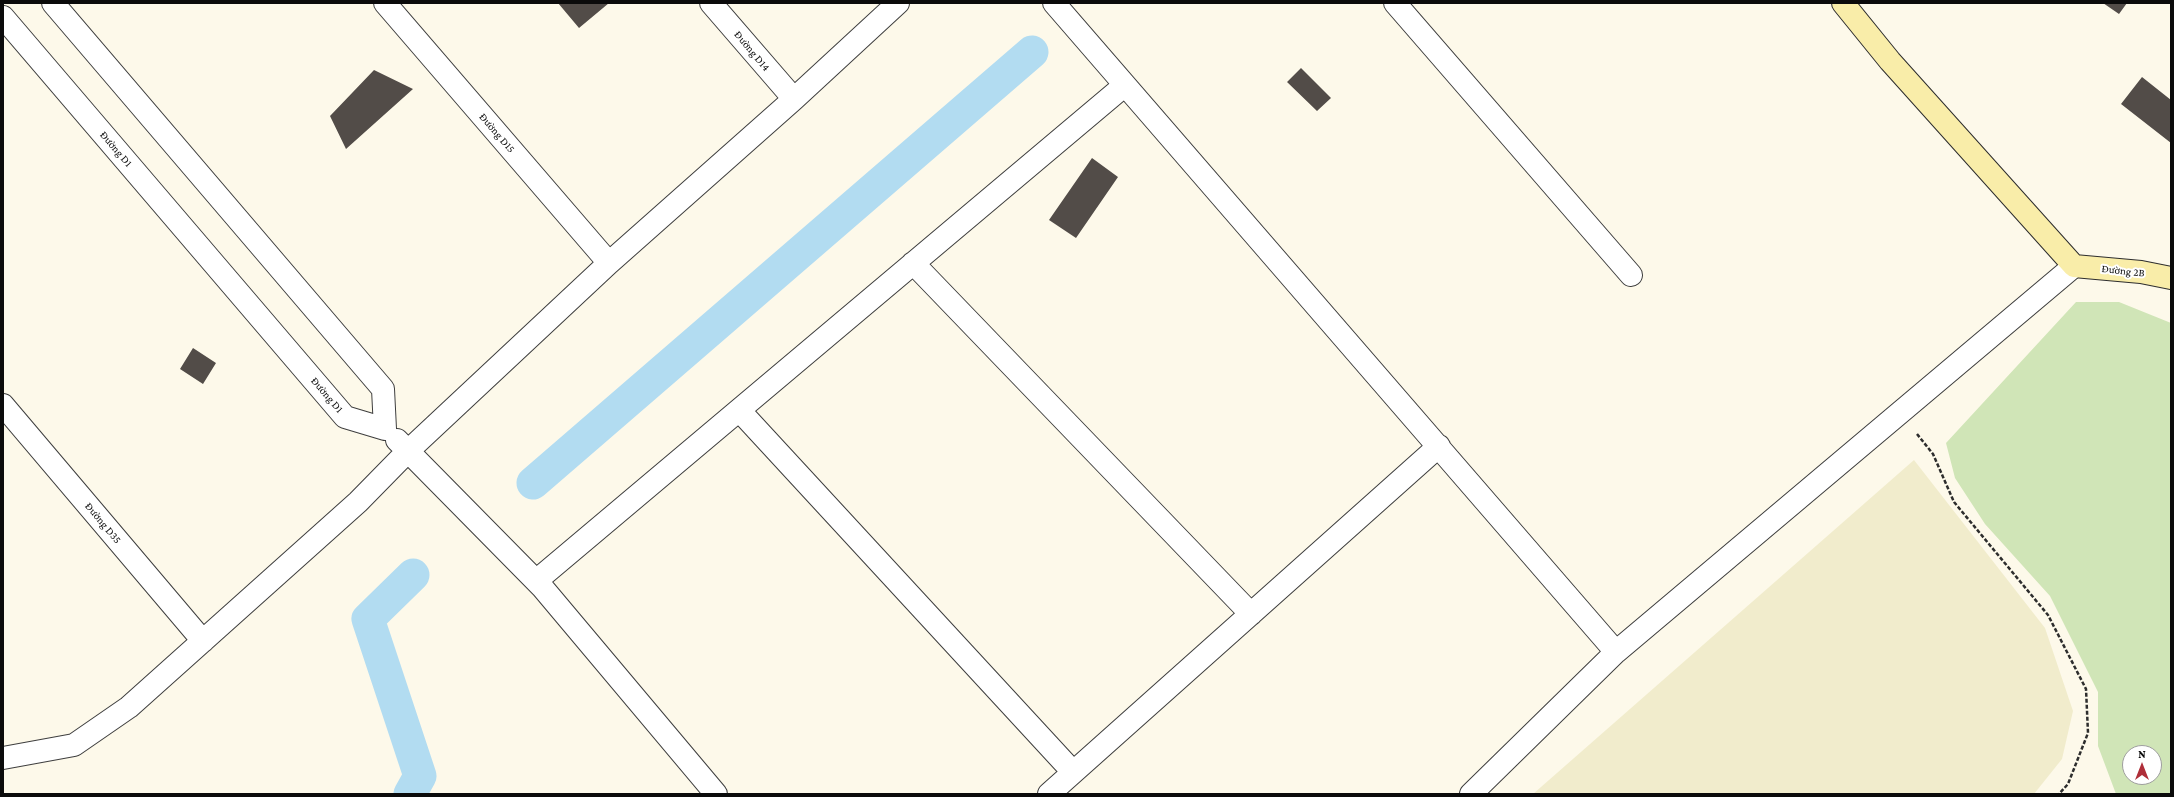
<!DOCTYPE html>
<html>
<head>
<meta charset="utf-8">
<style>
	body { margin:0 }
	#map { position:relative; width:2174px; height:797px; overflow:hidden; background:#fdf9ea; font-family:"Crimson Pro",serif }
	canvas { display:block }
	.frame { position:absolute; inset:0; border:4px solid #0b0b0b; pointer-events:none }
	.north { position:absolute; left:2122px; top:745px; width:40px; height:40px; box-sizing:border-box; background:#fff; border:1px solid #9d9d9d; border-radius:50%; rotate:0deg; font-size:11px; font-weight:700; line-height:16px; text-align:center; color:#0b0b0b }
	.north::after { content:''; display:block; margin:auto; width:14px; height:18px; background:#af2e39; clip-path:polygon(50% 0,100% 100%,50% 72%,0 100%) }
</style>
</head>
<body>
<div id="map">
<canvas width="2174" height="797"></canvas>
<div class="frame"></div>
<div class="north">N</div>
</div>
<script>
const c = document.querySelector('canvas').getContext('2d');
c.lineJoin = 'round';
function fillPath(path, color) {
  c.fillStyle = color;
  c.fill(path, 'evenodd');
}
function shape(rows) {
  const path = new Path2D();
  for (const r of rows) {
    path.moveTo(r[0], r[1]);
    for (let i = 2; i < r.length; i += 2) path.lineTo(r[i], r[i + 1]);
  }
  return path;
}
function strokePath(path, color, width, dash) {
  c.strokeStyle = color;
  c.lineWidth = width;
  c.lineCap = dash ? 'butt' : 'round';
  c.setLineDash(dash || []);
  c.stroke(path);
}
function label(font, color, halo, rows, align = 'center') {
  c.font = font + ' "Crimson Pro",serif';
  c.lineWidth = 4;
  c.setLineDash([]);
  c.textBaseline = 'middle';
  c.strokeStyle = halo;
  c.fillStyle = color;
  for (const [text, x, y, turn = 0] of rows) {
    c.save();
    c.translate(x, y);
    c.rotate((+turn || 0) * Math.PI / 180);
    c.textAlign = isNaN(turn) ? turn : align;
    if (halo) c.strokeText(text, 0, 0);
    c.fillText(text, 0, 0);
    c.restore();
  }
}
fillPath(shape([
	[1914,460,2045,628,2073,711,2062,759,2034,794,1533,794]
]), '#f1eccc');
fillPath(shape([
	[2076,302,2119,302,2171,323,2171,794,2116,794,2098,746,2098,692,2050,596,1985,524,1955,478,1946,443],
	[2130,753,2154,753,2154,777,2130,777]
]), '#d0e5b7');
strokePath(shape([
	[533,483,1032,52],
	[410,794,420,776,368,619,413,575]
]), '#b2dcf1', 33);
fillPath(shape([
	[558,3,609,3,579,28],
	[2103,3,2127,3,2119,14],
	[1301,68,1331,98,1317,111,1287,82],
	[374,70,413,89,346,149,330,116],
	[2142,77,2171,100,2171,143,2121,104],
	[1092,158,1118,177,1076,238,1049,220],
	[193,348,216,363,203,384,180,369]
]), '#524c48');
const street = shape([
	[385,3,609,263],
	[711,3,794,99],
	[1054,3,1616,652],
	[1395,3,1631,275],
	[3,17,345,417,385,429,383,389,53,3],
	[913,263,1251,614],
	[3,405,203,641],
	[739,410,1073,772],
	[397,440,542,587,716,794],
	[536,581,1125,85],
	[3,758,74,745,129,707,358,502,408,451,609,263,794,99,898,3],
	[1049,794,1439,446],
	[1471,794,1616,652,2074,266]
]);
const secondary = shape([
	[1843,3,1890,61,2074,266,2141,272,2171,278]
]);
strokePath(street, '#3e3e3e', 24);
strokePath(secondary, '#2d2d2d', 24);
strokePath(shape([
	[1917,434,1933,454,1954,502,2048,615,2086,689,2088,733,2068,784,2059,794]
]), '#2d2d2d', 2.5, [4, 2]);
strokePath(street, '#fff', 22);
strokePath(secondary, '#f9eda9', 22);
label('11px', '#0b0b0b', '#fff', [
	["Đường D14",752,51,50],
	["Đường D15",497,133,49],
	["Đường D1",116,149,49],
	["Đường 2B",2123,271,6],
	["Đường D1",327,395,49],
	["Đường D35",103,523,50]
]);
</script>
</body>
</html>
